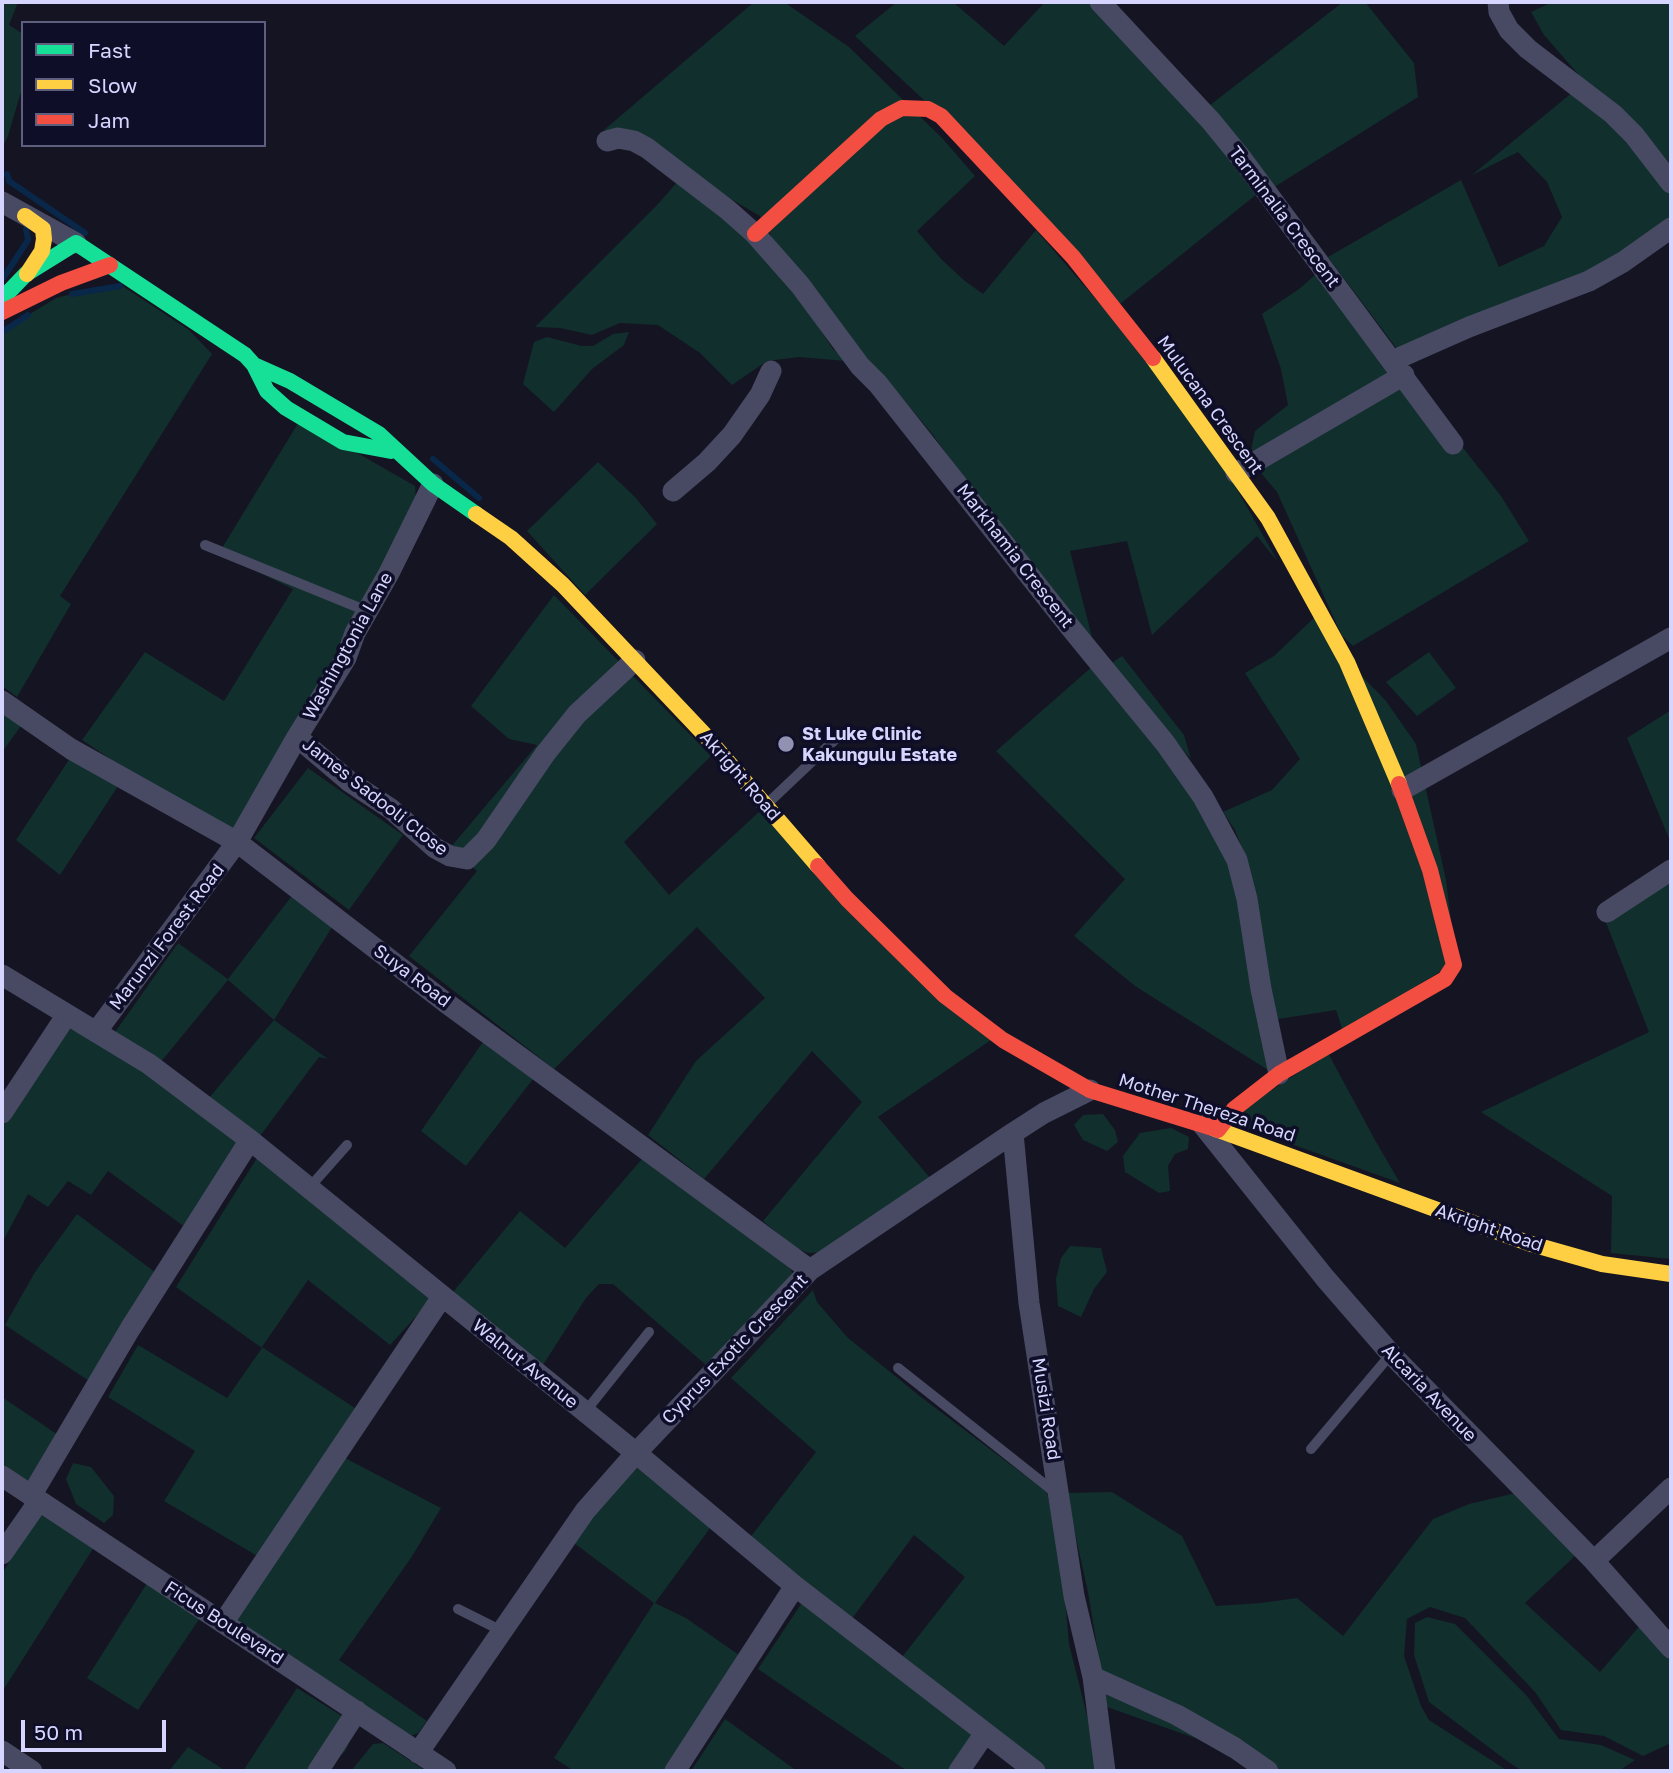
<!DOCTYPE html>
<html>
<head>
<meta charset="utf-8">
<style>
	body { margin:0 }
	#map { position:relative; width:1673px; height:1773px; overflow:hidden; background:#151422; font-family:"Golos Text",sans-serif }
	canvas { display:block }
	.frame { position:absolute; inset:0; border:4px solid #d5d5ff; pointer-events:none }
	.legend { position:absolute; left:21px; top:21px; width:245px; height:126px; box-sizing:border-box; background:#0f0e28; border:2px solid #5e5e7e; margin:0; padding:9px 12px; list-style:none; font-size:21px; color:#d5d5ff }
	.legend li { display:flex; align-items:center; gap:14px; height:35px }
	.legend b { width:35px; border:2px solid #5e5e7e }
	.scale { position:absolute; left:21px; top:1720px; width:145px; height:32px; box-sizing:border-box; border:4px solid #d5d5ff; border-top:0; padding-left:9px; font-size:21px; line-height:24px; white-space:nowrap; color:#d5d5ff; -webkit-text-stroke:5px #0f0e28; paint-order:stroke }
</style>
</head>
<body>
<div id="map">
<canvas width="1673" height="1773"></canvas>
<div class="frame"></div>
<ul class="legend">
<li><b style="height:9px;background:#16e098"></b>Fast</li>
<li><b style="height:9px;background:#ffcf43"></b>Slow</li>
<li><b style="height:9px;background:#f24e42"></b>Jam</li>
</ul>
<div class="scale">50 m</div>
</div>
<script>
const c = document.querySelector('canvas').getContext('2d');
c.lineJoin = 'round';
function fillPath(path, color) {
  c.fillStyle = color;
  c.fill(path, 'evenodd');
}
function shape(rows) {
  const path = new Path2D();
  for (const r of rows) {
    path.moveTo(r[0], r[1]);
    for (let i = 2; i < r.length; i += 2) path.lineTo(r[i], r[i + 1]);
  }
  return path;
}
function strokePath(path, color, width, dash) {
  c.strokeStyle = color;
  c.lineWidth = width;
  c.lineCap = dash ? 'butt' : 'round';
  c.setLineDash(dash || []);
  c.stroke(path);
}
function label(font, color, halo, rows, align = 'center') {
  c.font = font + ' "Golos Text",sans-serif';
  c.lineWidth = 7;
  c.setLineDash([]);
  c.textBaseline = 'middle';
  c.strokeStyle = halo;
  c.fillStyle = color;
  for (const [text, x, y, turn = 0] of rows) {
    c.save();
    c.translate(x, y);
    c.rotate((+turn || 0) * Math.PI / 180);
    c.textAlign = isNaN(turn) ? turn : align;
    if (halo) c.strokeText(text, 0, 0);
    c.fillText(text, 0, 0);
    c.restore();
  }
}
fillPath(shape([
	[2,2,18,2,9,25,23,34,23,85,8,136,2,148],
	[754,2,784,2,849,47,943,139,975,176,917,231,942,260,965,281,983,294,1036,230,1194,413,1278,562,1257,536,1152,635,1127,541,1070,551,1095,649,1003,532,933,435,888,381,842,345,781,254,760,216,707,185,638,135,604,130],
	[897,2,953,2,1004,46,1045,2,1092,2,1262,190,1120,304,940,115,855,36],
	[1343,2,1365,2,1414,63,1418,97,1276,186,1271,196,1205,109],
	[1552,2,1671,2,1671,222,1628,261,1409,365,1328,257,1461,180,1499,267,1544,246,1562,217,1547,182,1518,152,1472,175,1585,82,1544,35,1531,12],
	[678,181,717,203,801,301,833,349,846,361,799,357,767,361,732,385,700,353,658,325,620,323,592,335,560,328,535,327,659,203],
	[1322,269,1501,496,1529,541,1353,646,1342,636,1277,492,1249,459,1255,431,1288,405,1281,369,1262,314,1299,289],
	[121,285,189,330,212,354,60,596,71,604,17,697,2,686,2,331,56,298,100,287],
	[629,332,624,345,592,369,554,412,523,384,534,342,547,337,582,346,593,346,613,334],
	[300,420,415,486,416,499,296,747,234,835,161,793,82,740,145,652,224,701,293,589,219,553],
	[598,462,635,497,657,524,585,595,527,531],
	[554,595,711,756,624,842,669,895,760,811,991,1040,878,1117,932,1180,827,1252,808,1253,794,1247,763,1221,862,1102,812,1051,704,1179,648,1135,696,1061,765,998,697,927,554,1069,409,956,477,871,450,848,537,745,509,739,471,706],
	[1318,614,1334,647,1386,701,1416,744,1446,880,1456,962,1343,1031,1336,1010,1272,1020,1243,851,1235,830,1223,812,1272,790,1300,759,1245,673,1274,656],
	[1429,652,1456,688,1417,716,1386,682],
	[1122,656,1184,735,1191,759,1109,665],
	[1094,665,1190,776,1223,848,1241,902,1268,1070,1135,986,1074,936,1125,879,996,751],
	[2,708,24,722,2,752],
	[1671,710,1671,843,1627,738],
	[72,755,120,783,60,875,16,840],
	[308,768,403,835,349,910,254,838],
	[1671,874,1671,1259,1611,1253,1612,1196,1481,1112,1649,1032,1605,920],
	[294,893,334,924,274,1020,328,1059,319,1057,260,1136,209,1098,274,1020,228,980,160,1063,113,1035,178,943,228,979],
	[71,1029,167,1083,245,1142,189,1230,108,1171,91,1195,68,1181,48,1207,28,1194,2,1243,2,1127,64,1032],
	[485,1039,533,1079,466,1166,421,1131],
	[1328,1053,1375,1140,1400,1183,1241,1126,1240,1111],
	[1103,1114,1115,1130,1118,1142,1107,1151,1083,1140,1074,1125,1083,1115],
	[1171,1128,1189,1137,1188,1149,1175,1154,1168,1166,1170,1191,1159,1193,1125,1172,1123,1156,1140,1133],
	[257,1158,431,1300,390,1345,308,1280,262,1347,355,1408,259,1557,164,1501,195,1451,108,1397,138,1345,227,1398,262,1348,176,1287],
	[642,1159,790,1268,796,1280,707,1366,613,1284,599,1284,586,1298,541,1368,453,1292,520,1211,565,1248],
	[77,1214,159,1275,92,1383,5,1325,2,1327,2,1323,5,1325,35,1272],
	[1070,1246,1101,1248,1107,1272,1094,1289,1081,1317,1058,1306,1056,1279,1061,1258],
	[813,1290,817,1302,847,1337,921,1397,1047,1492,1063,1575,1069,1644,1101,1771,1046,1771,989,1723,902,1657,965,1577,914,1535,851,1620,749,1539,816,1452,731,1378],
	[2,1397,61,1437,33,1480,28,1481,2,1465],
	[343,1457,441,1508,411,1558,339,1660,427,1721,418,1733,411,1736,239,1622,235,1613],
	[73,1463,91,1467,114,1496,113,1515,104,1523,76,1504,66,1479],
	[638,1464,713,1524,655,1603,686,1618,749,1662,670,1771,574,1771,554,1758,654,1603,570,1540],
	[1112,1492,1182,1536,1216,1606,1261,1603,1297,1598,1343,1636,1433,1519,1469,1504,1516,1493,1576,1555,1525,1603,1600,1672,1643,1622,1671,1657,1671,1743,1643,1756,1604,1736,1561,1730,1535,1692,1465,1618,1430,1607,1407,1619,1404,1656,1421,1706,1429,1720,1508,1771,1255,1771,1226,1749,1107,1707,1088,1592,1066,1493],
	[48,1513,96,1544,2,1692,2,1574,34,1519],
	[149,1580,202,1615,138,1710,87,1678],
	[803,1601,974,1737,953,1771,907,1771,758,1669],
	[1427,1617,1455,1624,1527,1696,1559,1739,1601,1745,1635,1760,1619,1771,1522,1771,1507,1761,1429,1702,1414,1655,1415,1623],
	[297,1688,350,1721,352,1735,346,1750,327,1771,243,1771],
	[725,1719,797,1771,691,1771],
	[383,1743,426,1771,351,1771,373,1744],
	[188,1747,226,1771,169,1771]
]), '#112f2c');
strokePath(shape([
	[7,174,9,181,85,233],
	[4,277,28,240,26,229],
	[72,294,120,286],
	[2,332,28,315],
	[433,459,479,498]
]), '#092749', 6);
strokePath(shape([
	[205,545,367,611],
	[767,804,843,732],
	[309,1188,347,1145],
	[898,1368,1057,1494],
	[585,1412,649,1332],
	[1311,1449,1391,1354],
	[458,1609,502,1631]
]), '#484a63', 10);
strokePath(shape([
	[1100,2,1211,121,1242,159,1453,444],
	[1498,2,1499,12,1509,30,1528,49,1613,114,1634,135,1671,183],
	[607,141,618,138,634,141,647,148,728,210,755,234,800,285,860,366,878,384,1070,627,1165,743,1203,797,1237,860,1247,899,1261,989,1279,1074],
	[2,202,76,243],
	[1392,361,1469,327,1589,281,1623,262,1671,228],
	[1236,473,1404,375],
	[673,491,707,462,732,435,760,395,771,371],
	[2,701,71,749,237,842,445,1002,810,1270],
	[297,737,350,782,391,809,435,848,450,856,467,859,486,840,545,754,577,714,635,660],
	[1402,790,1671,638],
	[1607,912,1671,870],
	[2,975,149,1064,250,1140,636,1453,795,1586,1035,1771],
	[96,1032,237,842,297,737,346,658,355,633,389,573,433,484],
	[1090,1090,1044,1113,1013,1133,1029,1303,1074,1596,1093,1677,1105,1771],
	[2,1113,66,1016],
	[1202,1124,1325,1278,1391,1354,1594,1561,1671,1648],
	[2,1476,446,1771],
	[31,1496,130,1329,250,1140],
	[2,1554,39,1501],
	[1594,1561,1671,1488],
	[223,1623,442,1297],
	[1093,1677,1177,1715,1235,1748,1268,1771],
	[2,1751,32,1771],
	[418,1753,585,1511,636,1453,810,1270,1013,1133],
	[318,1771,357,1711],
	[675,1771,795,1586],
	[959,1771,985,1733]
]), '#484a63', 21);
strokePath(shape([
	[2,299,26,274,76,243,245,355,254,365,267,391,286,408,343,442,391,451],
	[254,365,290,381,379,434,433,484,476,514]
]), '#16e098', 16);
strokePath(shape([
	[25,216,43,229,44,239,42,251,27,274],
	[1153,358,1268,518,1347,662,1399,784],
	[476,514,511,538,563,585,703,733,818,866],
	[1213,1128,1528,1243,1602,1264,1671,1274]
]), '#ffcf43', 16);
strokePath(shape([
	[755,234,881,119,902,108,928,109,941,116,1073,257,1153,358],
	[2,312,61,283,110,265],
	[818,866,847,899,945,996,1003,1040,1090,1090,1213,1128],
	[1218,1130,1234,1109,1279,1074,1445,979,1454,965,1430,870,1399,784]
]), '#f24e42', 16);
for (const [x, y, r, color] of [
	[786,744,9,"#9291b2"]
]) {
  const dot = new Path2D();
  dot.arc(x, y, r, 0, 2 * Math.PI);
  c.fillStyle = color;
  c.fill(dot);
  strokePath(dot, '#0f0e28', 2.5);
}
label('18px', '#d5d5ff', '#0f0e28', [
	["Tarminalia Crescent",1284,217,53],
	["Mulucana Crescent",1210,405,54],
	["Markhamia Crescent",1015,556,52],
	["Washingtonia Lane",348,646,-61],
	["Akright Road",740,776,49],
	["James Sadooli Close",375,797,38],
	["Marunzi Forest Road",167,937,-53],
	["Suya Road",412,976,37],
	["Mother Thereza Road",1207,1108,18],
	["Akright Road",1489,1228,19],
	["Cyprus Exotic Crescent",735,1349,-46],
	["Walnut Avenue",525,1364,39],
	["Alcaria Avenue",1429,1393,46],
	["Musizi Road",1046,1409,81],
	["Ficus Boulevard",224,1623,33]
]);
label('bold 18px', '#d5d5ff', '#0f0e28', [
	["St Luke Clinic",802,734],
	["Kakungulu Estate",802,755]
], 'left');
</script>
</body>
</html>
